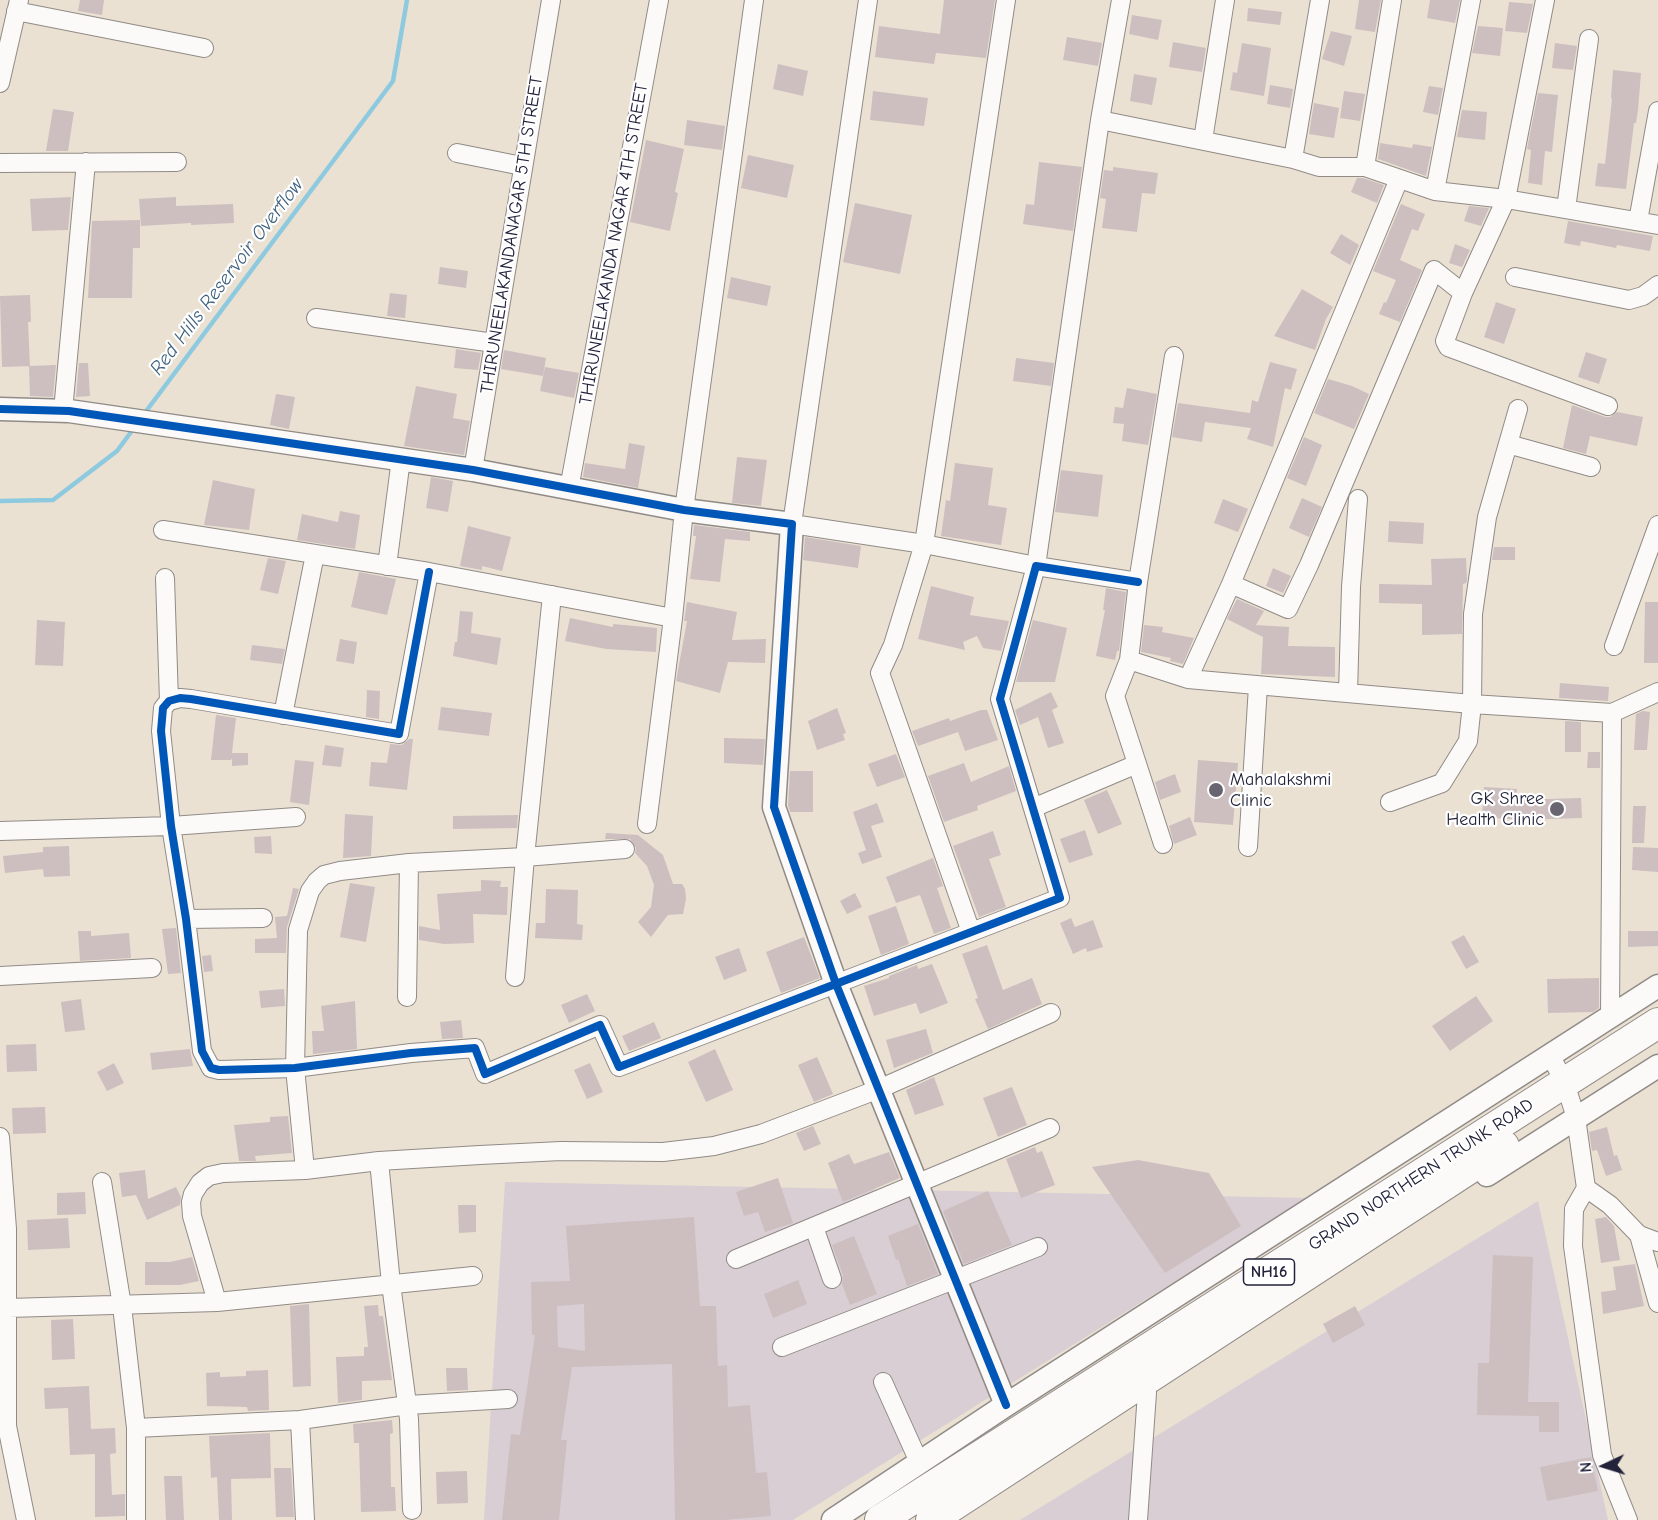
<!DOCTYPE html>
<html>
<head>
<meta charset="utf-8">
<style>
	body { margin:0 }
	#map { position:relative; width:1658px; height:1520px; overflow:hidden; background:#eae1d2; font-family:"Comic Neue",sans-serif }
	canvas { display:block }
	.north { position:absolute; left:1574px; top:1436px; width:60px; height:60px; -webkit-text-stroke:4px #fff; paint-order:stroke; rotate:266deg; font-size:16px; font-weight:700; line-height:24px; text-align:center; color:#22223b }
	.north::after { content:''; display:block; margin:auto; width:21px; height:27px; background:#22223b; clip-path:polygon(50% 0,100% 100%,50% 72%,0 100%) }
</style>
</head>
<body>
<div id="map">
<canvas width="1658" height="1520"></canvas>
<div class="north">N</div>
</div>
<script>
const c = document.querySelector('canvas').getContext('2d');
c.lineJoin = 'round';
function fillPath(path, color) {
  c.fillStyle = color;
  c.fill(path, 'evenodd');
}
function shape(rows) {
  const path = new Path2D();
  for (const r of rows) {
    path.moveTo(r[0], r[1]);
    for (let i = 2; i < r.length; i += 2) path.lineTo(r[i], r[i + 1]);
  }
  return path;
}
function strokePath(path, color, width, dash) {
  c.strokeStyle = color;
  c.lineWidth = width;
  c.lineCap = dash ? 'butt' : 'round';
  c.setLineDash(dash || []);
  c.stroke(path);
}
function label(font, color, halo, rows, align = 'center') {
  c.font = font + ' "Comic Neue",sans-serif';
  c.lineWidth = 4.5;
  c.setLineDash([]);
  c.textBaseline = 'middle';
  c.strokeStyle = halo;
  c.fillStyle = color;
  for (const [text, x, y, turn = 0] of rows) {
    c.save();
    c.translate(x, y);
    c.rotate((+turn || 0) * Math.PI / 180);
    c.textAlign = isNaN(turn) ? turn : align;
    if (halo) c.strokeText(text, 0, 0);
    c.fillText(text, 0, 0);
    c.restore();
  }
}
fillPath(shape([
	[505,1182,1308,1198,793,1520,484,1520],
	[1538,1201,1608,1520,1020,1520]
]), '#d8ced4');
strokePath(shape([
	[144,414,393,81,407,0],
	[0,501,53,500,117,451,134,428]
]), '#8ecadf', 4.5);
fillPath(shape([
	[80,0,104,0,102,15,78,11],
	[944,0,995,0,986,58,936,53,934,64,875,57,879,26,940,34],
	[1359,0,1381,0,1375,32,1355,29],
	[1430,0,1460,0,1455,23,1427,18],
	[1509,2,1533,4,1527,33,1505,31],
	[1248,8,1282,12,1280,25,1247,21],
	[1132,15,1162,20,1158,40,1129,34],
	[1478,26,1503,28,1500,56,1472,53],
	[1331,31,1352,36,1344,66,1322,59],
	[1067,37,1102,43,1098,66,1063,60],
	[1173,42,1206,48,1202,72,1169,67],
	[1242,43,1271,48,1264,96,1230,90,1233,72,1237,73],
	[1555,43,1577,46,1573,70,1552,68],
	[778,64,808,71,803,96,773,89],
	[1613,70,1641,73,1638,110,1636,123,1634,123,1626,189,1595,186,1598,163,1605,164,1612,99,1611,98],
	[1134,74,1157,78,1152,105,1130,101],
	[1270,85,1293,89,1290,108,1267,104],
	[1429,86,1443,88,1438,115,1423,112],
	[873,91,928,98,924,126,870,120],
	[1344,91,1365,94,1360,121,1340,118],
	[1538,93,1558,95,1552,152,1545,151,1542,185,1528,183,1531,150,1527,149],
	[1314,103,1339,108,1334,138,1309,134],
	[53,109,74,112,68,151,46,151],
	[1462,110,1487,112,1485,140,1457,137],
	[687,120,725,126,722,150,684,145],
	[646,140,684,149,675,192,678,193,670,231,630,222],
	[1380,143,1412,148,1413,144,1432,147,1426,176,1378,159],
	[748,155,794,165,787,198,741,188],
	[1039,162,1082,167,1073,231,1023,224,1026,204,1034,205],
	[1113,167,1158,173,1155,194,1142,193,1137,232,1102,228,1106,199,1100,198,1104,170,1113,171],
	[1357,178,1363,178,1384,185,1377,203,1351,192],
	[71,197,68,230,32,231,30,199],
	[176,197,176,206,233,204,234,223,191,225,191,223,141,226,139,199],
	[855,203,912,215,900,274,843,262],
	[1401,204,1425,214,1418,231,1412,229,1400,260,1422,270,1400,322,1379,314,1384,302,1386,303,1396,280,1373,271],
	[1469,206,1489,208,1481,226,1464,221],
	[140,220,140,248,133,248,132,298,88,298,92,221],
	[1568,221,1653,236,1650,251,1617,245,1616,248,1581,241,1580,246,1564,243],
	[1341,234,1359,245,1350,265,1330,253],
	[1455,244,1470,250,1462,267,1449,263],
	[440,267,468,271,466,288,438,284],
	[731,277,771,286,767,306,727,298],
	[1302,289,1333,307,1326,319,1315,350,1274,336],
	[390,293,407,295,405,318,387,316],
	[30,295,31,322,28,322,30,366,2,367,0,296],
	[1496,302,1516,309,1504,344,1484,337],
	[456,349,481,353,478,370,454,368],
	[504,350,546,358,543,376,501,369],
	[1586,352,1607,359,1599,384,1578,377],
	[1016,358,1054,363,1051,386,1013,381],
	[1270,362,1297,369,1291,390,1285,388,1273,447,1247,439,1251,428,1205,422,1202,442,1172,437,1178,403,1250,413,1252,400,1258,402],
	[79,363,88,363,90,396,76,397],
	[56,365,53,397,30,396,29,366],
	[545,367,579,373,574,398,540,391],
	[1328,379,1352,386,1369,394,1354,429,1314,413],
	[416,386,457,394,453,418,470,421,464,455,404,446],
	[1127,388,1157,394,1148,445,1122,441,1124,424,1113,423,1115,407,1123,408],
	[276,394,295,397,289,429,270,425],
	[1572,405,1605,417,1610,417,1617,412,1643,417,1637,446,1590,436,1586,454,1563,448],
	[1304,437,1322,445,1306,486,1287,478],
	[629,443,645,446,638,488,583,477,585,463,625,469],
	[737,457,767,460,761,506,732,503],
	[955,463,993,468,988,505,1007,508,1001,545,941,536,946,500,950,501],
	[1061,470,1103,475,1098,517,1055,512],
	[431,477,453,481,448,512,426,508],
	[213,480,255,489,249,530,204,525],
	[1302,498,1322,507,1309,537,1289,528],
	[1223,499,1248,509,1238,532,1214,523],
	[340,511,360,515,355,549,297,540,302,514,338,522],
	[1389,521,1424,523,1423,544,1388,542],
	[694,525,750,532,750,541,725,539,720,582,690,579,696,536,693,536],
	[468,526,511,537,502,571,482,566,482,570,460,566],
	[805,537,861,546,858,568,803,560],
	[1494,547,1515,547,1515,560,1492,560],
	[268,558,286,561,278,594,260,590],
	[1466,558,1467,580,1466,583,1463,584,1462,634,1422,635,1422,604,1379,603,1379,584,1432,585,1431,559],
	[1273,568,1291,576,1283,593,1266,586],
	[359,572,396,579,387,615,351,607],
	[931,586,974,597,970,615,1009,621,1001,651,983,648,977,636,963,642,965,650,918,639],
	[1106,588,1126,592,1119,651,1117,651,1115,660,1096,656,1105,610,1103,610],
	[1237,599,1264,611,1256,625,1289,627,1288,646,1335,647,1335,677,1261,674,1263,637,1227,619],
	[687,602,737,612,732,640,766,639,765,663,728,662,720,693,676,681,687,621,684,621],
	[1645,602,1658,602,1658,663,1644,663],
	[460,611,473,612,471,633,501,638,497,665,453,656,455,642,457,642],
	[570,618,613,627,613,624,657,628,656,652,606,649,565,641],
	[37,620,65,622,63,666,35,665],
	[1033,620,1067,628,1055,682,1016,682],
	[1144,625,1163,627,1162,632,1194,638,1183,664,1170,661,1171,658,1141,652],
	[340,639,357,642,354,664,336,661],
	[252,645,285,649,282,664,250,660],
	[1560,683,1609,687,1608,701,1559,698],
	[367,690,380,691,379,719,366,717],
	[1051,692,1058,707,1052,710,1064,743,1048,748,1038,717,1020,725,1015,710],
	[441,707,492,713,489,736,438,730],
	[837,708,846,733,843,734,845,740,817,750,808,721],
	[981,710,987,710,998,740,965,751,958,732,918,746,912,731,949,718,950,721],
	[1643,711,1650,712,1647,750,1634,750,1636,714],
	[216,715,236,718,232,753,248,753,248,765,232,766,232,758,231,760,211,760],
	[1565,721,1581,722,1581,752,1565,752],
	[724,738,765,739,763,765,724,763],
	[409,739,413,739,407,790,369,786,371,762,387,763,390,744,402,745],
	[325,745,344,748,341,767,322,765],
	[1588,752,1600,752,1600,768,1587,768],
	[896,754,905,777,877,787,868,764],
	[295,760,314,762,309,805,290,802],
	[1198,760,1238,763,1233,825,1194,822],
	[964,763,971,782,1009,766,1016,791,977,806,978,810,944,822,928,776],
	[790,771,813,771,813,812,790,812,788,805],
	[1175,774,1181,792,1160,800,1155,782],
	[1484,787,1517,789,1516,800,1581,798,1582,818,1521,820,1482,817],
	[1107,790,1122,824,1098,834,1084,800],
	[877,803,884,822,871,826,882,857,862,864,858,853,866,850,853,812],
	[1633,806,1646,806,1644,843,1632,843],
	[345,814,373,816,371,856,343,858],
	[518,815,517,828,453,829,453,816],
	[1190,817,1197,835,1174,844,1169,826],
	[1085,830,1093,855,1069,863,1060,839],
	[993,831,1001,855,989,859,1006,907,979,917,953,846],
	[606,833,638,835,663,855,673,884,682,884,685,889,686,899,683,914,668,915,651,937,638,922,651,907,654,885,647,866,635,853,636,848,630,839,605,839],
	[271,836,272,854,255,853,254,837],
	[69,846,70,876,44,877,43,869,5,873,3,856,43,852,43,847],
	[1633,847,1658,848,1658,872,1632,870],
	[933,858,943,886,937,888,951,928,934,934,920,895,896,903,886,877],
	[481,880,501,881,500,887,508,887,507,915,473,914,474,943,444,944,419,940,419,926,440,930,437,894,481,891],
	[350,883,375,887,366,942,340,937],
	[293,888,299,889,287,927,286,953,255,953,255,939,277,938,275,917,287,916],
	[546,889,578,890,577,924,583,925,582,940,535,938,536,923,545,923],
	[855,893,862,907,847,914,840,901],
	[896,906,909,944,881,955,868,916],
	[1071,918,1075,927,1093,920,1103,947,1087,952,1086,948,1073,954,1060,923],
	[176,928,181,973,168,974,162,929],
	[78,931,91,931,91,936,129,933,131,958,80,961],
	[1628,931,1658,931,1658,946,1628,947],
	[1464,935,1479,962,1466,969,1451,942],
	[804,937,820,978,781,993,766,952],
	[987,945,1003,990,1032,978,1042,1004,988,1029,975,999,978,998,962,954],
	[739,948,747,971,724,980,715,957],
	[211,955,213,971,204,972,202,956],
	[932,964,948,1003,920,1014,916,1003,874,1016,864,986,889,978,889,976,917,965,918,969],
	[1599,978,1599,1008,1593,1012,1548,1013,1547,979],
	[284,989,285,1006,261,1008,259,991],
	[587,994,595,1011,569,1023,561,1005],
	[1476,996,1493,1021,1450,1051,1432,1026],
	[81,999,85,1030,65,1032,61,1002],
	[355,1001,357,1049,313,1054,312,1031,324,1031,321,1006],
	[461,1020,463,1038,442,1039,440,1022],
	[654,1022,661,1038,629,1051,622,1036],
	[926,1029,933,1053,894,1068,886,1040],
	[36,1044,37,1071,7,1072,6,1045],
	[190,1049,193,1066,152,1070,150,1053],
	[715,1049,733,1090,706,1102,688,1062],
	[817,1057,833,1094,814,1102,798,1065],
	[114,1063,124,1083,107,1091,97,1072],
	[590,1063,603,1092,587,1099,574,1070],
	[934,1077,944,1105,915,1115,906,1090],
	[1012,1087,1027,1125,998,1137,983,1098],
	[45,1107,46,1133,13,1134,12,1108],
	[288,1116,292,1153,255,1156,256,1161,239,1161,234,1125,270,1122,270,1117],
	[813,1126,821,1144,804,1151,796,1133],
	[1607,1127,1614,1156,1617,1155,1622,1170,1606,1176,1597,1150,1592,1151,1589,1132],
	[1035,1147,1037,1153,1042,1151,1055,1185,1021,1198,1006,1159],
	[889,1152,900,1178,843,1202,828,1163,849,1154,854,1164],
	[1138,1160,1209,1173,1241,1226,1165,1273,1092,1167],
	[145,1170,148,1199,176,1187,181,1197,180,1205,147,1220,136,1195,122,1197,119,1173],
	[778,1178,793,1223,765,1232,758,1212,744,1216,736,1192],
	[988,1191,1012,1245,964,1264,943,1211],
	[85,1192,86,1214,57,1215,57,1193],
	[458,1205,476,1205,476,1232,459,1233],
	[694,1217,700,1306,716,1306,718,1366,727,1365,728,1407,750,1405,756,1473,767,1472,771,1516,724,1520,675,1520,672,1364,572,1367,561,1440,567,1440,559,1520,502,1520,511,1434,520,1435,535,1335,532,1335,531,1282,570,1281,566,1226],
	[584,1304,585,1351,558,1347,557,1306],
	[1606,1217,1614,1226,1620,1260,1601,1263,1595,1219],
	[68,1218,70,1248,28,1250,27,1220],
	[918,1224,938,1274,907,1286,898,1259,896,1260,888,1236],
	[854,1236,877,1294,850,1305,842,1284,843,1275,832,1245],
	[1493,1255,1533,1257,1528,1402,1559,1402,1559,1432,1539,1432,1539,1416,1477,1415,1478,1363,1489,1363],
	[192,1257,199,1281,180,1285,145,1285,145,1262,170,1262],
	[1635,1264,1644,1306,1603,1314,1601,1292,1616,1290,1613,1267],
	[798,1280,807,1304,773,1318,764,1294],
	[309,1304,311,1386,293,1387,290,1306],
	[378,1305,379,1316,383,1316,392,1380,362,1381,362,1400,338,1403,336,1357,364,1356,364,1347,368,1347,364,1306],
	[1355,1306,1365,1325,1333,1343,1323,1324],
	[73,1319,75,1359,52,1360,51,1320],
	[446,1368,467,1368,468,1390,447,1391],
	[268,1370,269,1410,248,1411,247,1407,207,1406,206,1373,220,1372,220,1377,246,1376,246,1371],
	[89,1386,91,1429,115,1428,116,1453,110,1454,112,1495,125,1494,125,1516,95,1517,95,1454,70,1455,68,1408,45,1409,44,1388],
	[392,1420,393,1433,390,1434,391,1487,395,1487,396,1511,361,1512,359,1443,354,1443,353,1424],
	[270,1433,271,1478,231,1479,232,1520,219,1520,217,1477,211,1478,209,1436],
	[1591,1457,1598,1491,1547,1501,1540,1467],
	[274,1468,291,1468,294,1517,276,1517],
	[467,1471,468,1503,437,1504,436,1472],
	[164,1476,182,1476,184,1520,166,1520]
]), '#cdbfc0');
const minor = shape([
	[868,0,792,524,924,544,1036,566,1100,120,1121,0],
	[16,11,204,48],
	[0,83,19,0],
	[1100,120,1293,159,1319,167,1365,167,1435,191,1506,199,1658,225],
	[1203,140,1225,0],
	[457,153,522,166],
	[1293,159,1320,0],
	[0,163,177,162],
	[1365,167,1392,0],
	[1435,191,1471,0],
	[1566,209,1589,39],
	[1638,221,1658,111],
	[1515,277,1629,300,1643,296,1658,285],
	[1463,293,1445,341,1448,347,1608,406],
	[316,318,494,343],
	[63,411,86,162],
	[1508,444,1591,467],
	[473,470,551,0],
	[569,489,659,0],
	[163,530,429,572,673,618],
	[387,566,401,459],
	[429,572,399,734,191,699,180,698,169,701,163,708,161,731,171,826,186,919,202,1051,211,1068,219,1070,295,1068,411,1053,475,1048,485,1074,600,1025,619,1067,1060,898,1000,699,1036,566,1138,582],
	[165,578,169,701],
	[1231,584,1288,609,1309,565,1434,270,1463,293,1506,199,1545,0],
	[1614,646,1658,525],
	[1129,660,1188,679,1472,704,1612,713,1658,692],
	[1188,679,1231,584,1399,179],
	[1348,693,1351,587,1358,499],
	[283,715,315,554],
	[1390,802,1442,783,1468,741,1472,704,1473,614,1487,517,1518,409],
	[1033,808,1137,764],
	[647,824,673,618,684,510,754,0],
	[0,831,171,826,296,817],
	[1163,844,1115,696,1129,660,1138,582,1174,356],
	[1248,847,1258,686],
	[186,919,263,918],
	[971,932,880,673,893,645,924,544,1006,0],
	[0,976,152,968],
	[515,977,525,857,552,595],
	[407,997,409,863],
	[1610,1017,1612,713],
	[1550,1055,1565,1083,1576,1118,1586,1188,1574,1209,1573,1246,1602,1455,1628,1520],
	[0,1137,7,1229,7,1426,26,1520],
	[379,1161,391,1284,409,1419,412,1510],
	[305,1170,295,1068,298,930,310,891,317,881,324,875,340,871,409,863,525,857,625,849],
	[102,1182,122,1306,136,1428,136,1520],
	[1586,1188,1610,1205,1639,1235,1658,1242],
	[814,1227,832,1279],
	[1639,1235,1658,1303],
	[736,1259,1050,1128],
	[217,1302,192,1216,191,1202,193,1194,200,1183,209,1176,223,1173,305,1170,379,1161,480,1155,561,1151,663,1152,714,1146,761,1134,879,1089,1051,1013],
	[8,1308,217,1302,473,1276],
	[782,1347,1038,1247],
	[883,1382,919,1462],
	[300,1420,305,1520],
	[136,1428,300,1420,408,1405,508,1399],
	[1138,1520,1147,1393]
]);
const tertiary = shape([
	[0,409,69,411,221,433,473,470,684,510,792,524,774,807,836,984,1006,1405],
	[1487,1175,1658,1066],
	[833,1520,1006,1405,1658,986]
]);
const trunk = shape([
	[880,1520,1658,1023],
	[931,1520,1504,1146]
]);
strokePath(minor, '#908b87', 20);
strokePath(tertiary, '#908b87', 25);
strokePath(trunk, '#908b87', 32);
strokePath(minor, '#fcfaf8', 18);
strokePath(tertiary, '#fcfaf8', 22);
strokePath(trunk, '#fcfaf8', 30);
strokePath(shape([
	[0,409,69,411,221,433,473,470,684,510,792,524,774,807,836,984,1006,1405],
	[429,572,399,734,191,699,180,698,169,701,163,708,161,731,171,826,186,919,202,1051,211,1068,219,1070,295,1068,411,1053,475,1048,485,1074,600,1025,619,1067,1060,898,1000,699,1036,566,1138,582]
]), '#0057b8', 8);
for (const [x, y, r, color] of [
	[1216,790,8,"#686570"],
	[1557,809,8,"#686570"]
]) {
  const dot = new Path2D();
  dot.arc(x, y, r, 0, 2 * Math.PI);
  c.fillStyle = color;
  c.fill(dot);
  strokePath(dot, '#fff', 2);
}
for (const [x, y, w] of [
	[1269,1272,51]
]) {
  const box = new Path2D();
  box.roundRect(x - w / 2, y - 13, w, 26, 4.5);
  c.fillStyle = '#fff';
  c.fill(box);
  strokePath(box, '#22223b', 1.5);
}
label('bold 16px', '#22223b', null, [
	["NH16",1269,1272]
]);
label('18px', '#22223b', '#fff', [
	["THIRUNEELAKANDANAGAR 5TH STREET",512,235,-81],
	["THIRUNEELAKANDA NAGAR 4TH STREET",614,244,-80],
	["GRAND NORTHERN TRUNK ROAD",1421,1175,-33]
]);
label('18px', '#22223b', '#fff', [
	["Mahalakshmi",1230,780],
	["Clinic",1230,801],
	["GK Shree",1544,799,"right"],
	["Health Clinic",1544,820,"right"]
], 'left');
label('italic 20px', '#3e617f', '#fff', [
	["Red Hills Reservoir Overflow",227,277,-53]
]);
</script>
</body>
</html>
